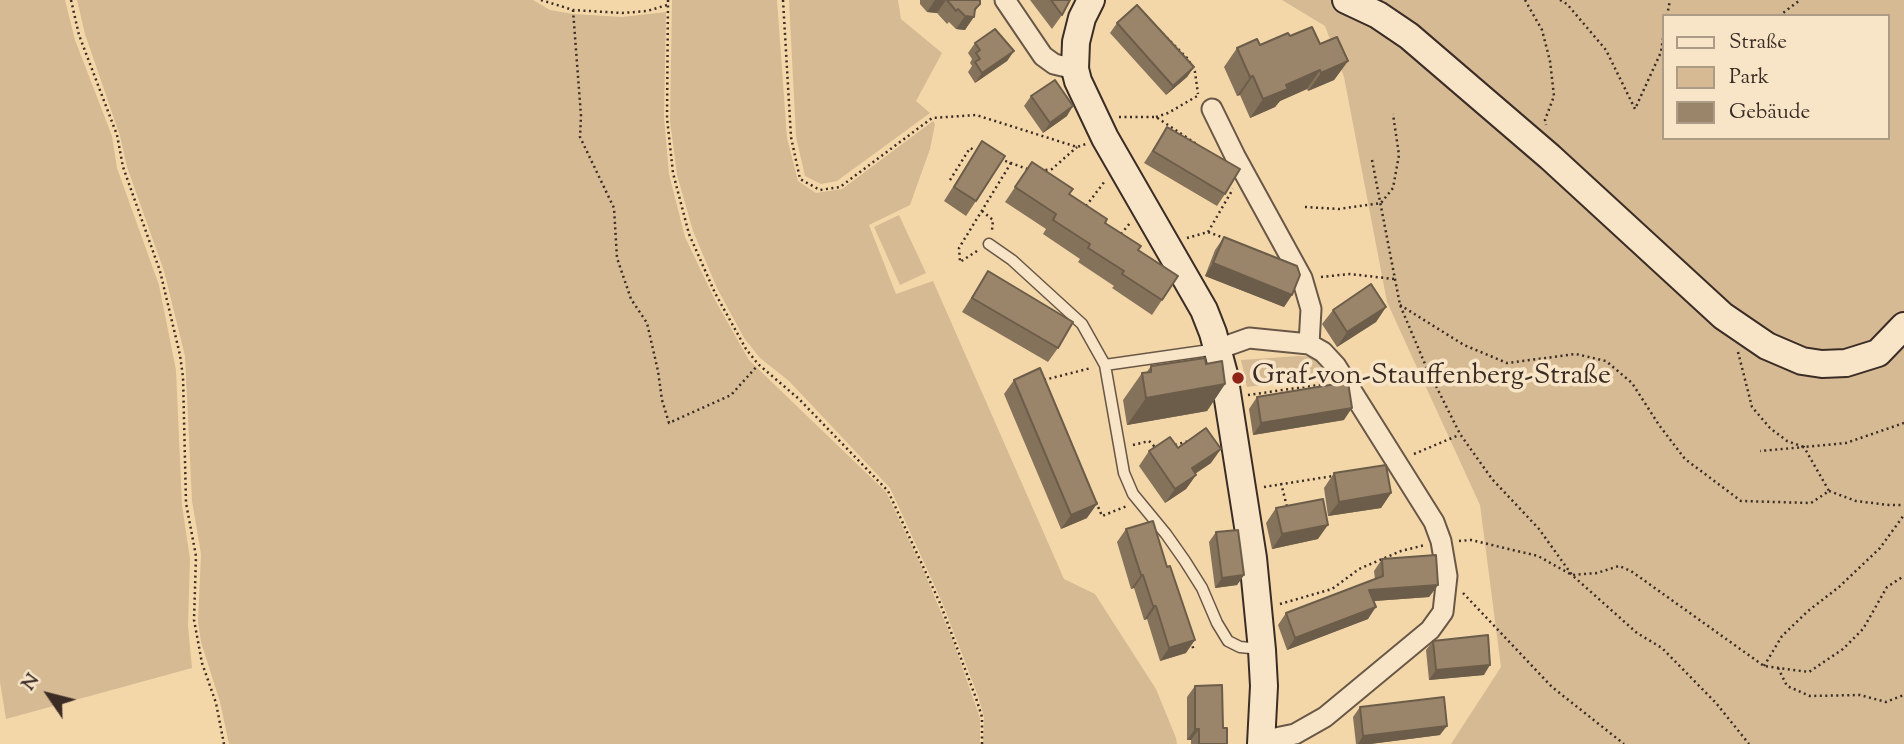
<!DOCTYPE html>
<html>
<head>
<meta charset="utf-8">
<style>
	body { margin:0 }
	#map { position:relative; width:1904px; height:744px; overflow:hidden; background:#f4d7a9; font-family:"Sorts Mill Goudy",serif }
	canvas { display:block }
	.legend { position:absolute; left:1662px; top:14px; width:228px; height:126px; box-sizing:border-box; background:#f8e5c7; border:2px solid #ac9b87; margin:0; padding:9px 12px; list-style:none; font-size:21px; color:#3b2d26 }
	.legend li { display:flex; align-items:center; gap:14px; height:35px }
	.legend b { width:35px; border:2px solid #ac9b87 }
	.north { position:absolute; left:14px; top:660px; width:70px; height:70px; -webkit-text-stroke:5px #f8e5c7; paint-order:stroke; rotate:305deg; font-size:19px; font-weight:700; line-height:28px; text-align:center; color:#3b2d26 }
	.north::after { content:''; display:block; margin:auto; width:24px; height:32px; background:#3b2d26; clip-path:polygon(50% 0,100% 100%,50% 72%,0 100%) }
</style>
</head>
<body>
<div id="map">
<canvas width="1904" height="744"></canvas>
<ul class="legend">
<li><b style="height:9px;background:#f8e5c7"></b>Straße</li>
<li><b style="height:19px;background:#d5ba93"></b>Park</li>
<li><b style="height:19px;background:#9b856a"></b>Gebäude</li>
</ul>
<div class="north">N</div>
</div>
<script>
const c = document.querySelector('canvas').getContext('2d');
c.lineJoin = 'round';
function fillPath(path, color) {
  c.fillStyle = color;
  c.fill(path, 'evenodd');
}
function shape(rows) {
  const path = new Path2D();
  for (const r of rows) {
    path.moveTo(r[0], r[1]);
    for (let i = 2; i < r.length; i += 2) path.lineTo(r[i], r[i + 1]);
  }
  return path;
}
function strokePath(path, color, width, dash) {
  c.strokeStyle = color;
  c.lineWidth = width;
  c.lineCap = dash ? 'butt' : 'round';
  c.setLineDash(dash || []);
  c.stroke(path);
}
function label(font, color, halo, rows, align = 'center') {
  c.font = font + ' "Sorts Mill Goudy",serif';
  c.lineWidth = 7;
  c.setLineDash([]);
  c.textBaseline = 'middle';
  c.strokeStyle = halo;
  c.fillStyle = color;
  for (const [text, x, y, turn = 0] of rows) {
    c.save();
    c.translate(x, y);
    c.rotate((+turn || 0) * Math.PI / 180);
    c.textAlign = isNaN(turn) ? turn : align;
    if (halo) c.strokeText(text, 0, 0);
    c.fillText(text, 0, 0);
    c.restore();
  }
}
fillPath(shape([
	[0,0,65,0,75,40,112,136,117,168,159,285,176,370,182,505,190,559,188,626,192,668,6,719,0,682],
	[77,0,533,0,550,10,573,14,622,17,666,12,664,117,669,174,685,237,715,300,749,360,886,492,924,572,952,638,980,718,980,744,229,744,220,702,201,642,198,622,201,554,192,501,185,356,164,271,127,167,120,136,85,34],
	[672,0,777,0,787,138,798,181,816,193,842,189,933,121,935,124,930,149,910,205,869,225,896,294,933,281,1064,579,1095,594,1156,689,1176,738,1177,744,983,744,984,717,978,696,942,602,890,488,789,381,760,358,744,338,717,288,693,231,677,175,670,121],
	[789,0,898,0,901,19,942,53,916,101,930,113,837,181,821,184,805,176,796,137],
	[1282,0,1904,0,1904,744,1451,744,1501,667,1480,505,1387,302,1344,77,1325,26],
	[1664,16,1888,16,1888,138,1664,138],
	[899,215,926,273,900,285,874,227],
	[1298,356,1319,357,1335,376,1247,387,1241,360]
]), '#d5ba93');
const lane = shape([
	[989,244,1012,260,1082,324,1105,365,1124,473,1133,494,1166,534,1185,561,1202,588,1217,623,1228,641,1240,647,1261,649],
	[1105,365,1217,349]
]);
const street = shape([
	[1005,0,1043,56,1054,64,1075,69],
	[1212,109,1235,156,1302,278,1311,309,1309,344],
	[1218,349,1249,338,1309,344,1323,352,1336,366,1434,522,1441,541,1447,576,1443,612,1430,630,1325,717,1295,734,1261,741]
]);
const secondary = shape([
	[1091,0,1082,18,1076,42,1075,69,1078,81,1105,138,1204,310,1213,333,1224,374,1253,558,1262,650,1264,686,1261,744],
	[1346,0,1378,15,1409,36,1550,157,1723,316,1767,346,1802,361,1822,364,1846,363,1878,353,1904,326]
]);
strokePath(lane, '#695847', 13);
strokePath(street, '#695847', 23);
strokePath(secondary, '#3b2d26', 30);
strokePath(shape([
	[71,0,79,35,117,135,123,167,160,271,180,355,183,377,186,503,196,556,194,620,202,663,216,703,224,744],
	[541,0,573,10,622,13,647,11,667,5],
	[668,0,667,118,673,173,689,234,715,293,746,349,758,364,799,399,888,491,940,603,976,698,982,717,982,744],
	[783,0,791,137,800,179,820,190,840,187,932,118,976,115,1077,147,1086,144],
	[1525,0,1542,30,1550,61,1554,96,1545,120,1546,125],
	[1560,0,1567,4,1606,50,1635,109,1661,52,1664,32],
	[573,10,581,116,580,137,614,208,617,258,631,299,647,323,658,371,662,400,669,423,731,395,758,365],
	[1667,16,1670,0],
	[1779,16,1800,0],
	[1151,22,1188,59,1195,72,1198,94],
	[1119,117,1156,117,1198,145],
	[1156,117,1168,113,1199,95],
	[1000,159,1030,170],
	[1372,160,1400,305,1425,364,1460,434,1492,479,1539,529,1572,575,1637,633,1662,648,1716,703,1749,744],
	[1040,171,1052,169,1077,147],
	[950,180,970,148,977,151],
	[1086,206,1105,181],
	[1305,207,1339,209,1381,203,1393,188,1399,155,1393,114],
	[982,211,993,220,992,230],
	[1208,232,1233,189],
	[1121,234,1130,223],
	[1187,238,1208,232,1224,238],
	[977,251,960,262,959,248,1011,163],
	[1321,277,1350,274,1394,279],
	[1400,305,1464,345,1507,363,1576,354,1606,361,1632,383,1659,425,1685,459,1741,501,1811,503,1829,491,1804,447,1760,451],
	[1738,352,1752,407,1770,428,1787,441,1804,447,1846,443,1904,423],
	[1044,380,1091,368],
	[1248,395,1325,384],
	[1133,445,1149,441,1155,447],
	[1175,445,1189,441],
	[1414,454,1459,435],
	[1281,483,1287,507],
	[1264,487,1333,476],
	[1829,491,1856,501,1889,505,1904,505],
	[1096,502,1102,516,1127,506],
	[1459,541,1471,540,1538,556,1572,575,1597,573,1619,566,1631,571,1764,666,1809,672,1843,649,1863,629,1887,587,1904,576],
	[1463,593,1552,687,1624,744],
	[1280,604,1332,589,1359,569,1401,551,1425,545],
	[1191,641,1194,651],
	[1764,666,1782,636,1808,611,1839,587,1880,548,1904,515],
	[1778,668,1787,686,1810,696,1860,695,1886,702,1904,695]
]), '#3b2d26', 2.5, [2, 3.5]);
strokePath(lane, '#f8e5c7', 10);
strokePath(street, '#f8e5c7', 19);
strokePath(secondary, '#f8e5c7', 26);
fillPath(shape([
	[920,0,980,0,965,30,956,29,949,22,947,24,937,13,927,12,920,4],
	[1030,0,1070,0,1062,15,1052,29],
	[1117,23,1194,67,1187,77,1166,95,1110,33],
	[1290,36,1320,44,1348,61,1334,80,1308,91,1307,89,1280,101,1275,107,1250,118,1240,95,1237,96,1224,67,1237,48,1260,45],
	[975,43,1014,51,1007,61,975,83,968,72,972,66,970,63,972,59,968,53],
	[1031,96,1067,116,1043,133,1024,106],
	[1167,127,1225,194,1217,206,1144,163],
	[982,141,976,201,966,216,944,201],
	[1032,162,1069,194,1138,250,1178,276,1152,315,1112,288,1114,286,1078,262,1080,259,1043,234,1046,229,1005,202],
	[1224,237,1292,295,1284,307,1205,276,1215,250],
	[988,271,1058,348,1048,362,962,312],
	[1386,307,1376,322,1337,347,1322,324,1333,310],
	[1206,364,1225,384,1207,411,1127,425,1123,400,1142,373,1146,373,1151,366],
	[1014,380,1087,518,1061,529,1004,394],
	[1257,397,1344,420,1253,435,1249,409],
	[1178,448,1211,463,1195,474,1196,475,1186,489,1165,503,1139,466,1149,451],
	[1334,473,1391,493,1381,508,1328,516,1324,488],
	[1276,508,1318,539,1272,549,1266,523],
	[1126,529,1186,653,1160,661,1147,619,1144,620,1134,588,1131,589,1117,542],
	[1216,532,1244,575,1237,585,1215,588,1209,542],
	[1382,559,1438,585,1429,597,1374,601,1368,619,1287,650,1278,625,1286,613,1375,579,1374,571],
	[1433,641,1484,675,1429,680,1426,650],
	[1195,686,1223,728,1227,744,1191,744,1191,740,1187,740,1187,697],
	[1360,707,1440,735,1370,744,1356,744,1353,717]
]), '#85725b');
fillPath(shape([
	[935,0,946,0,937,13,927,12],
	[980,4,971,17,974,17,965,30,956,29,965,16],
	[1014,51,1007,61,975,83,982,73],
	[1348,61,1334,80,1308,91,1321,73],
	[1194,67,1187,77,1166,95,1173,86],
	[1320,70,1307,89,1280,101,1275,107,1250,118,1263,99,1286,85],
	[1253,76,1240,95,1237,96,1250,77],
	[1073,106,1067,116,1043,133,1050,123],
	[1213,263,1292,295,1284,307,1205,276],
	[1386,307,1376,322,1337,347,1347,332],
	[1225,384,1207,411,1127,425,1146,398],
	[1352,408,1344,420,1253,435,1261,423],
	[1221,449,1211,463,1181,483,1192,468],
	[1196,475,1186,489,1165,503,1175,489],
	[1391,493,1381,508,1328,516,1339,502],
	[1097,504,1087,518,1061,529,1071,515],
	[1328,525,1318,539,1272,549,1282,534],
	[1141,575,1143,575,1134,588,1131,589],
	[1244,575,1237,585,1215,588,1222,578],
	[1438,585,1429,597,1361,602,1369,590],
	[1153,606,1156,606,1147,619,1144,620],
	[1376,607,1368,619,1287,650,1295,638],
	[1195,640,1186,653,1160,661,1169,648],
	[1490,665,1484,675,1429,680,1436,670],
	[1447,726,1440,735,1370,744,1358,744,1363,736],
	[1195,729,1199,729,1191,740,1187,740]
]), '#6c5d4a');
const building = shape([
	[947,0,980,0,980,4,975,9,974,17,965,16,958,9,956,11,947,0],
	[1051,0,1070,0,1062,15,1051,0],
	[1137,5,1194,67,1173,86,1117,23,1137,5],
	[1312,27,1320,44,1337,37,1348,61,1321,73,1320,70,1286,85,1288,89,1263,99,1253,76,1250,77,1237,48,1257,39,1260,45,1288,33,1290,36,1312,27],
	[995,29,1014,51,982,73,975,62,980,59,976,53,980,50,975,43,995,29],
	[1055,80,1073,106,1050,123,1031,96,1055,80],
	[1167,127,1240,169,1225,194,1153,151,1167,127],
	[982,141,1005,156,976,201,954,187,982,141],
	[1032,162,1073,189,1069,194,1107,219,1105,223,1141,246,1138,250,1178,276,1162,300,1122,274,1124,271,1088,248,1090,244,1053,220,1056,214,1015,187,1032,162],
	[1224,237,1297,266,1300,275,1292,295,1213,263,1224,237],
	[988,271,1073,322,1058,348,972,298,988,271],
	[1371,284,1386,307,1347,332,1333,310,1371,284],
	[1205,358,1206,364,1222,361,1225,384,1146,398,1142,373,1151,372,1151,366,1205,358],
	[1040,368,1097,504,1071,515,1014,380,1040,368],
	[1348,382,1352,408,1261,423,1257,397,1348,382],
	[1206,428,1221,449,1192,468,1196,475,1175,489,1149,451,1170,437,1178,448,1206,428],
	[1386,465,1391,493,1339,502,1334,473,1386,465],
	[1323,499,1328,525,1282,534,1276,508,1323,499],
	[1153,521,1167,567,1170,566,1195,640,1169,648,1156,606,1153,606,1143,575,1141,575,1126,529,1153,521],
	[1238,530,1244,575,1222,578,1216,532,1238,530],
	[1436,555,1438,585,1369,590,1376,607,1295,638,1286,613,1383,576,1382,559,1436,555],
	[1488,635,1490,665,1436,670,1433,641,1488,635],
	[1222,685,1223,728,1227,728,1227,744,1199,744,1199,729,1195,729,1195,686,1222,685],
	[1444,697,1447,726,1363,736,1360,707,1444,697]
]);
fillPath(building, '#9b856a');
strokePath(building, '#6c5d4a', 2);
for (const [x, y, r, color] of [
	[1238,378,7,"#8f2418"]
]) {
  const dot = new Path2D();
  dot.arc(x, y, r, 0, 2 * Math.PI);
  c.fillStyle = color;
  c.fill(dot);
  strokePath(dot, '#f8e5c7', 2.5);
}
label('28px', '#3b2d26', '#f8e5c7', [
	["Graf-von-Stauffenberg-Straße",1252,378]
], 'left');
</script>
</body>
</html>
